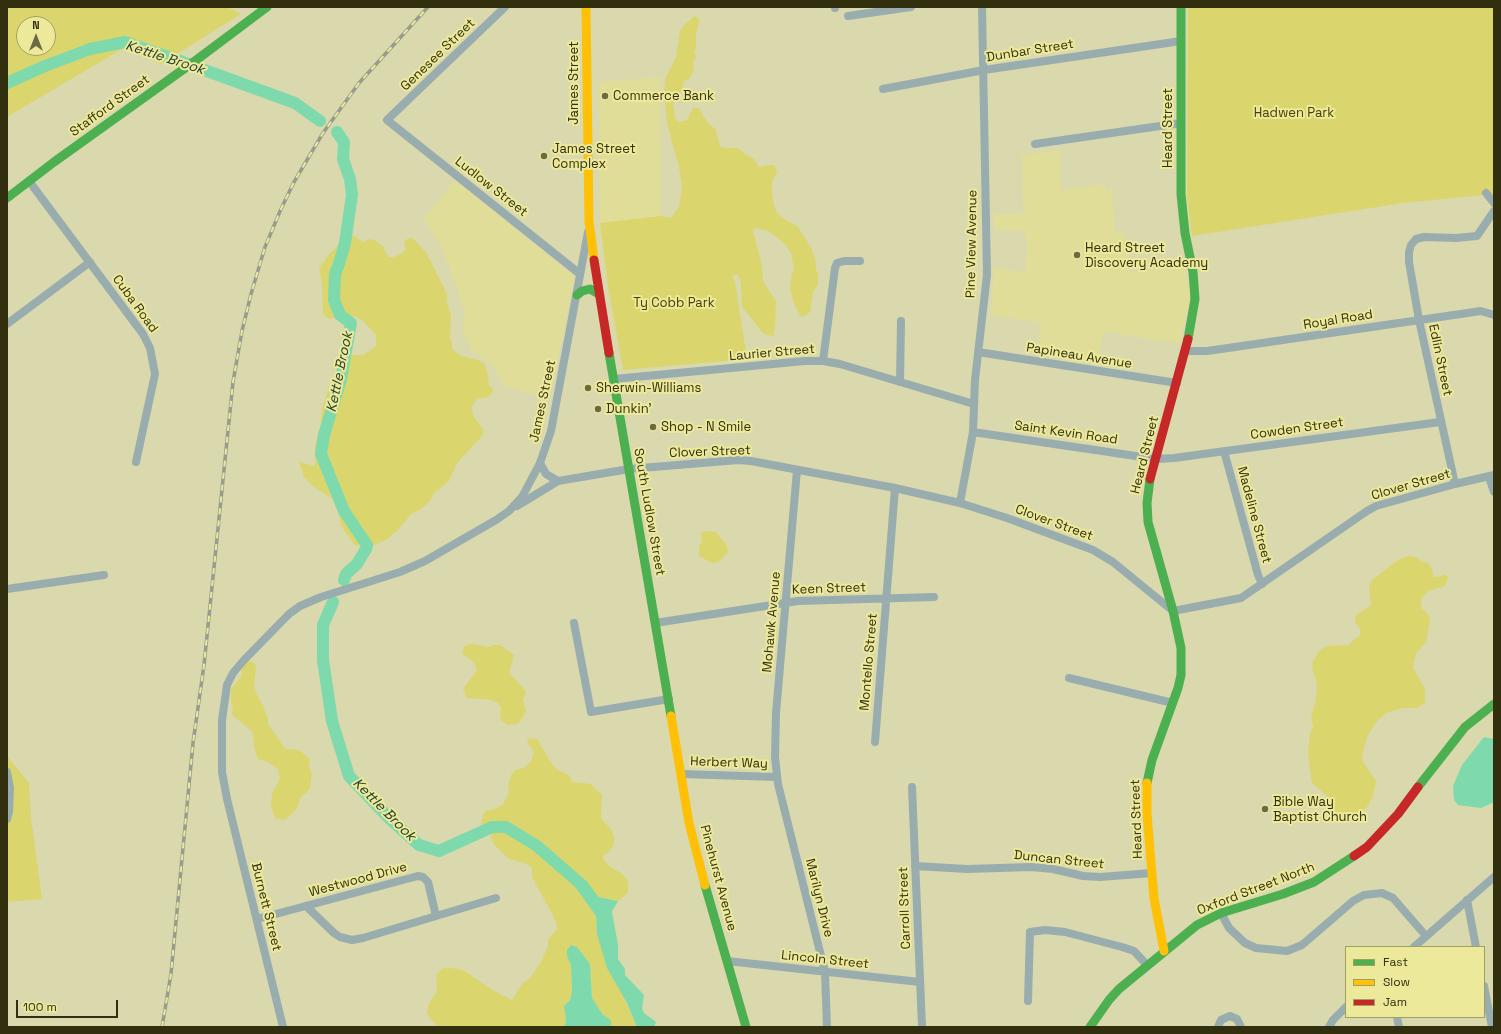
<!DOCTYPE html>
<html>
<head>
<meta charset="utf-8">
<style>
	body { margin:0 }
	#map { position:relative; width:1501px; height:1034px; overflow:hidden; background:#dad8ad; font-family:"Space Grotesk",sans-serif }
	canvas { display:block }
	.frame { position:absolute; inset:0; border:8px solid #312f0e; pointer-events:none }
	.legend { position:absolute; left:1345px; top:946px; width:140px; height:72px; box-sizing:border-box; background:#ede99a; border:1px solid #a29f62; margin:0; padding:5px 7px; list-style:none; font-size:12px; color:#312f0e }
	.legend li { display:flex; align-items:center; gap:8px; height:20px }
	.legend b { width:20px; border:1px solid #a29f62 }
	.north { position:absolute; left:16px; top:16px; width:40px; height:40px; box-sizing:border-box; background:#ede99a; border:1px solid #a29f62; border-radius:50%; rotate:0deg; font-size:11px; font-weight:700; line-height:16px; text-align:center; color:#312f0e }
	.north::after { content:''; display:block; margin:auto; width:14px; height:18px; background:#6c6a46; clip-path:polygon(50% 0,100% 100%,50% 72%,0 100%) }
	.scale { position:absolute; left:16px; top:1000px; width:102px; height:18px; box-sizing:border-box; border:2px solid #312f0e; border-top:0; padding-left:5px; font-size:12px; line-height:14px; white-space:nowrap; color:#312f0e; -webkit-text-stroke:3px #ede99a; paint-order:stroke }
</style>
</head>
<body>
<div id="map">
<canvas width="1501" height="1034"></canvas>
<div class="frame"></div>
<ul class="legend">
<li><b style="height:5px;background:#4caf50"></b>Fast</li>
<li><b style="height:5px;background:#ffc107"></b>Slow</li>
<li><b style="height:5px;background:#c62828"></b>Jam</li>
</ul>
<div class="north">N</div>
<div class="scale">100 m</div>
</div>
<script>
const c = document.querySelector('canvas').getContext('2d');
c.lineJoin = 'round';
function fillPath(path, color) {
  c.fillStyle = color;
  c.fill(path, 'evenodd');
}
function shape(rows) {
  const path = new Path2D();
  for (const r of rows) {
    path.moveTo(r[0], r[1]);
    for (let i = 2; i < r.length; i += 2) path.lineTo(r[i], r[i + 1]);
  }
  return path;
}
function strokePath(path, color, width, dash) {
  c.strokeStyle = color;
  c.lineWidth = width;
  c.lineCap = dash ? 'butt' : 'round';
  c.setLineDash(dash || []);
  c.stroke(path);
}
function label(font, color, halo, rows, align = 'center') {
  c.font = font + ' "Space Grotesk",sans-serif';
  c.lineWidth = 4;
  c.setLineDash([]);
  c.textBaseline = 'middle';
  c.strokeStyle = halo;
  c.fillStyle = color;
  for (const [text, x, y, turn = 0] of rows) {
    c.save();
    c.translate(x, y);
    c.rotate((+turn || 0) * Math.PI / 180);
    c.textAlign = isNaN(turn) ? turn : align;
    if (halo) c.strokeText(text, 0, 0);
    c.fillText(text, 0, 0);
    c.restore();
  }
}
fillPath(shape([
	[660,77,661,216,600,223,599,82],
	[1060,150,1060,190,1105,184,1106,191,1112,190,1115,233,1124,232,1129,272,1185,266,1190,297,1180,343,1103,332,1099,363,1037,354,1041,323,991,315,994,268,1025,272,1027,244,1024,230,994,230,994,214,1023,214,1022,155],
	[455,180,575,277,550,394,540,396,505,386,491,364,472,351,463,332,465,311,441,244,423,219]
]), '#e0dd99');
fillPath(shape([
	[7,7,227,7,241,14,161,64,124,48,7,117],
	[24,24,48,24,48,48,24,48],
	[1188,7,1494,7,1494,194,1403,203,1192,236,1187,196],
	[695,16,698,18,699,22,696,35,696,48,694,51,696,57,693,62,694,69,692,74,689,79,684,81,680,94,673,104,675,118,678,122,685,121,687,120,693,108,699,108,707,122,716,130,720,147,726,148,738,148,746,155,753,158,759,167,771,165,775,166,777,172,772,182,772,193,774,206,777,213,784,219,798,227,811,248,816,261,816,270,818,273,818,285,813,292,810,312,806,316,800,316,794,304,790,289,792,273,794,269,791,253,785,244,774,235,765,230,756,228,753,230,762,266,763,281,776,301,775,327,773,336,767,335,763,333,742,307,741,284,739,276,737,274,732,277,735,281,747,359,623,370,608,286,600,223,661,216,671,218,679,207,682,187,679,167,667,123,664,95,665,79,676,57,680,30,686,23],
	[351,234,363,242,369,239,374,240,383,246,388,257,394,257,403,253,406,249,404,242,407,239,413,238,427,254,447,294,447,304,451,315,450,339,452,341,452,349,461,356,478,360,485,364,489,378,488,384,493,389,492,393,488,397,477,399,471,407,474,417,483,429,483,435,457,463,449,481,434,493,431,500,420,510,411,514,398,530,386,540,372,546,355,545,341,526,339,513,341,507,339,503,314,487,304,477,299,462,315,466,315,446,321,423,321,413,330,384,339,371,338,355,363,355,376,346,376,335,363,321,354,316,346,315,329,319,323,315,322,284,319,268,329,254,338,246,343,239],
	[705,531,716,532,727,546,728,552,719,562,712,563,699,556,699,546,702,541,701,533],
	[1409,556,1418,558,1421,561,1426,562,1430,565,1434,577,1439,577,1443,575,1447,575,1448,579,1445,586,1428,591,1422,598,1421,603,1422,609,1428,614,1430,621,1426,642,1416,653,1413,668,1425,689,1425,703,1417,708,1402,708,1386,713,1376,722,1367,737,1362,756,1363,762,1376,781,1373,796,1368,806,1361,813,1346,818,1341,818,1335,812,1325,794,1312,783,1308,754,1310,733,1313,727,1311,715,1315,705,1317,688,1316,680,1312,668,1313,661,1320,650,1327,646,1348,645,1360,635,1360,629,1355,622,1355,616,1370,606,1371,603,1369,586,1372,580,1398,560],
	[471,644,488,647,493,645,500,645,514,655,510,668,510,674,524,689,526,693,523,699,526,712,518,724,508,725,503,722,500,717,501,708,497,702,485,699,467,698,463,689,477,670,473,661,463,655,462,651,465,646],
	[248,660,255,664,256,667,254,688,264,708,268,719,268,724,285,749,299,750,310,759,309,767,312,774,310,789,300,798,297,808,285,820,275,818,271,805,272,794,280,778,278,769,268,762,258,759,254,748,253,732,232,715,233,706,231,702,231,689,241,677,242,666],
	[527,738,537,739,553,766,558,770,569,775,572,782,591,784,602,795,601,818,612,831,614,837,614,845,608,853,603,855,603,859,610,867,621,873,628,881,628,893,618,901,598,897,583,886,576,888,596,916,597,934,637,1027,611,1027,611,1020,603,1015,592,998,590,964,567,956,571,965,572,992,570,1000,564,1006,566,1019,565,1025,563,1027,439,1027,430,1019,427,1012,429,1003,437,992,436,975,443,968,451,968,463,970,494,991,512,1000,522,984,529,979,541,962,548,946,548,939,558,928,554,918,532,877,532,867,524,863,509,859,494,845,490,834,481,824,483,815,485,811,498,808,503,804,509,794,508,787,511,775,515,770,523,768,531,762,534,752,528,743],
	[7,756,29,783,31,818,42,899,7,902]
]), '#dbd56d');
fillPath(shape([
	[1484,737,1494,739,1494,802,1481,808,1458,805,1454,800,1453,786,1462,765],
	[583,886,598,897,618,901,612,911,613,918,618,944,618,959,625,969,625,975,644,995,642,1009,644,1013,656,1022,654,1027,637,1027,627,1003,607,968,597,934,596,916,576,888],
	[571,945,577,947,590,964,592,998,603,1015,611,1020,611,1027,563,1027,565,1025,566,1019,564,1006,570,1000,572,992,571,965,567,956,567,950]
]), '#7edaac');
strokePath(shape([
	[7,83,45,66,90,49,125,42,177,60,295,103,320,121],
	[337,132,344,142,343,159,350,179,352,195,345,243,339,264,335,274,334,300,340,315,351,323,341,379,324,435,321,454,344,511,367,545,366,549,357,564,346,574,344,580],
	[333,602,323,625,323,660,332,721,349,776,389,818,419,845,439,851,492,827,506,827,537,846,583,886,593,900]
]), '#7edaac', 12);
strokePath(shape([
	[505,7,387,120,580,274],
	[835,7,835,8],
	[848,16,911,7],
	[883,89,984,70,1181,41],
	[1035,144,1181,123],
	[29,181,143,334,150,348,155,374,136,462],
	[1486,193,1494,203],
	[7,324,90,262],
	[1185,351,1207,351,1235,347,1481,311,1494,315],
	[978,352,1177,383],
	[823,361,835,268,837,263,844,261,860,261],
	[614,379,805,361,823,361,840,364,974,404],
	[900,382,901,321],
	[973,432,1156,459,1174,458,1440,422],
	[1224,451,1258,575,1262,584],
	[540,463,546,474,558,481,629,469,738,460,751,461,895,488,960,503,1007,518,1093,550,1113,562,1173,611,1241,598,1367,511,1376,506,1455,484,1494,475],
	[797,470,776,713,775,757,778,784,825,972,827,1027],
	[1489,477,1494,492],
	[1455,484,1419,320,1409,262,1409,252,1411,245,1416,239,1424,237,1456,238,1477,236,1494,211],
	[960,503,973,432,975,380,987,275,982,7],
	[517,506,558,481],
	[7,589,104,575],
	[574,623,591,712,669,699],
	[655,623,798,601,934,597],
	[1069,678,1173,703],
	[875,742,895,488],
	[7,772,10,788,9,812,7,819],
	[681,774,777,777],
	[912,787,922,1027],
	[915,866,967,869,1031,867,1053,869,1083,876,1100,877,1152,873],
	[1467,900,1476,947],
	[306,906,334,933,340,937,352,940,363,938,496,898],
	[1221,913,1229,928,1245,943,1256,948,1287,951,1302,945,1353,901,1364,895,1382,893,1393,898,1426,936],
	[257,919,418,876,423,877,428,882,436,916],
	[1414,947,1494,877],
	[727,961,920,982],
	[1484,986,1492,1027],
	[1028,1001,1030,932,1045,930,1065,932,1122,947,1134,951,1147,965],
	[1397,1017,1399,1027],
	[283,1027,227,799,222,772,222,720,227,685,233,673,244,660,289,614,300,606,321,597,400,572,425,561,496,520,509,511,522,497,540,463,551,431,588,232],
	[1218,1027,1221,1020,1230,1016,1237,1019,1241,1027],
	[1329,1027,1333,1020,1346,1007]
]), '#99adae', 8);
strokePath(shape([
	[1181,7,1181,194,1185,233,1193,272,1195,299,1188,339],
	[7,198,54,162,195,61,267,7],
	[577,295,582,291,590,289,599,294],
	[609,353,671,716],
	[1147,783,1152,760,1178,688,1181,675,1181,648,1173,611,1148,522,1147,503,1150,479],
	[1418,787,1465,727,1494,704],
	[705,885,746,1027],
	[1090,1027,1109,1000,1119,989,1197,925,1221,913,1283,894,1314,882,1354,856]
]), '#4caf50', 9);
strokePath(shape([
	[586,7,589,221,594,260],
	[671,716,689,823,705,885],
	[1147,783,1147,814,1154,898,1164,951]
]), '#ffc107', 9);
strokePath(shape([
	[594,260,609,353],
	[1150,479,1188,339],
	[1354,856,1367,847,1398,814,1418,787]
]), '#c62828', 9);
const rail = shape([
	[162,1027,171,974,193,743,204,665,233,382,242,331,251,294,265,247,281,209,294,182,323,133,359,83,428,7]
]);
strokePath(rail, '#969d8e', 3.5);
strokePath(rail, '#ede99a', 2, [6]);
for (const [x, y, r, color] of [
	[605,96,4,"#6c6a46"],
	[544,156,4,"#6c6a46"],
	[1077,255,4,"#6c6a46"],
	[588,388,4,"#6c6a46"],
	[598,409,4,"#6c6a46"],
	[653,427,4,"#6c6a46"],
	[1265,809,4,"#6c6a46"]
]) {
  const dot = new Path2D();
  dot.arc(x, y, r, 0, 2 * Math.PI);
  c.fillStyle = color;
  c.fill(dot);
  strokePath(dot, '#ede99a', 1.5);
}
label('13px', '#312f0e', '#ede99a', [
	["Dunbar Street",1030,51,-9],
	["Genesee Street",438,55,-44],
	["James Street",574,83,-90],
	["Stafford Street",110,106,-36],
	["Heard Street",1168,128,-90],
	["Ludlow Street",491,187,38],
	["Pine View Avenue",972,244,-89],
	["Cuba Road",135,304,54],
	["Royal Road",1338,320,-9],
	["Laurier Street",772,353,-5],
	["Papineau Avenue",1079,356,9],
	["Edlin Street",1440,360,78],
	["James Street",543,401,-78],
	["Cowden Street",1297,429,-8],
	["Saint Kevin Road",1066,433,8],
	["Clover Street",710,452,-2],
	["Heard Street",1145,455,-76],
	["Clover Street",1411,485,-16],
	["South Ludlow Street",649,512,80],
	["Madeline Street",1254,515,75],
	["Clover Street",1054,523,20],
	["Keen Street",829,589,-2],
	["Mohawk Avenue",772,622,-85],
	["Montello Street",869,662,-85],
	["Herbert Way",729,763,2],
	["Heard Street",1137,819,-92],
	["Duncan Street",1059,860,6],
	["Pinehurst Avenue",718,878,75],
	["Westwood Drive",358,880,-15],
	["Oxford Street North",1256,889,-21],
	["Marilyn Drive",819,898,76],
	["Burnett Street",266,907,76],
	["Carroll Street",905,908,-92],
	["Lincoln Street",825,960,6]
]);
label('13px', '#312f0e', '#ede99a', [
	["Commerce Bank",613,96],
	["James Street",552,149],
	["Complex",552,164],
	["Heard Street",1085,248],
	["Discovery Academy",1085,263],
	["Sherwin-Williams",596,388],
	["Dunkin'",606,409],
	["Shop - N Smile",661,427],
	["Bible Way",1273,802],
	["Baptist Church",1273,817]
], 'left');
label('13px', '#444100', '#ede99a', [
	["Hadwen Park",1294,113],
	["Ty Cobb Park",674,303]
]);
label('italic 14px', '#1f3a2f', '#ede99a', [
	["Kettle Brook",165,58,18],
	["Kettle Brook",340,372,-78],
	["Kettle Brook",384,810,45]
]);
</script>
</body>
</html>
